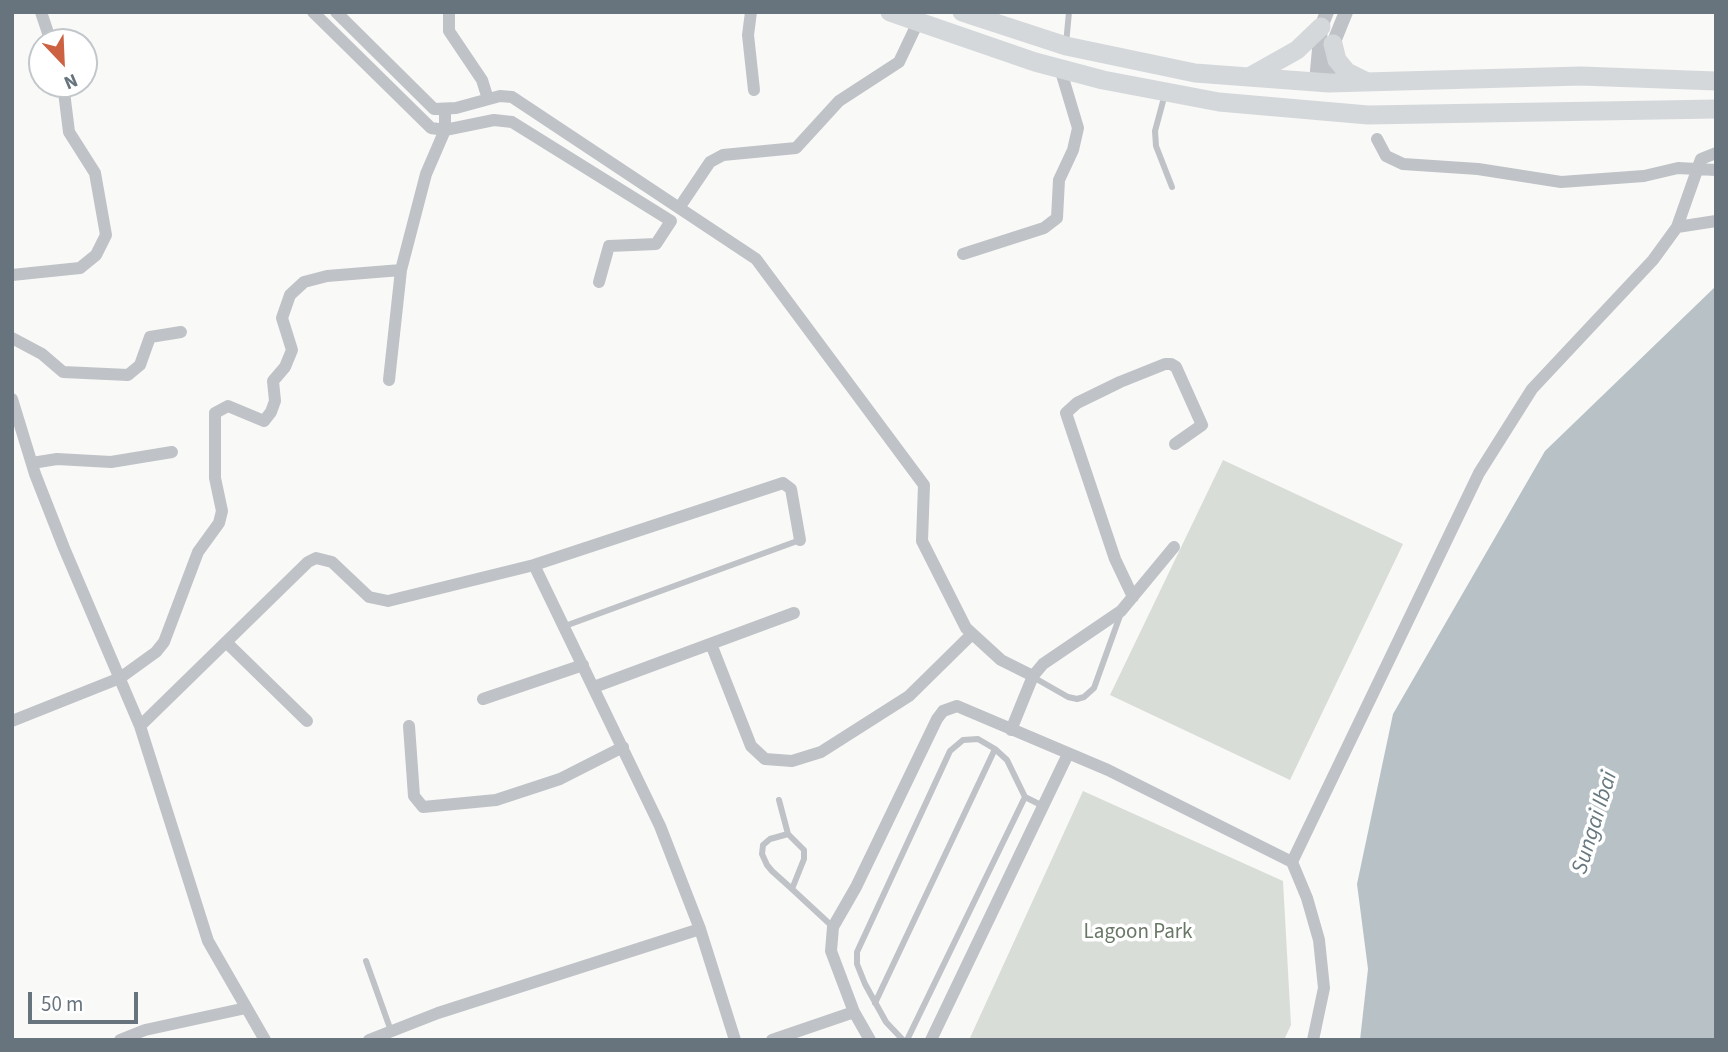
<!DOCTYPE html>
<html>
<head>
<meta charset="utf-8">
<style>
	body { margin:0 }
	#map { position:relative; width:1728px; height:1052px; overflow:hidden; background:#f9f9f7; font-family:"Source Sans 3",sans-serif }
	canvas { display:block }
	.frame { position:absolute; inset:0; border:14px solid #67747e; pointer-events:none }
	.north { position:absolute; left:28px; top:28px; width:70px; height:70px; box-sizing:border-box; background:#fff; border:2px solid #c2c7cb; border-radius:50%; rotate:157deg; font-size:19px; font-weight:700; line-height:28px; text-align:center; color:#67747e }
	.north::after { content:''; display:block; margin:auto; width:24px; height:32px; background:#cd6242; clip-path:polygon(50% 0,100% 100%,50% 72%,0 100%) }
	.scale { position:absolute; left:28px; top:992px; width:110px; height:32px; box-sizing:border-box; border:4px solid #67747e; border-top:0; padding-left:9px; font-size:21px; line-height:24px; white-space:nowrap; color:#67747e; -webkit-text-stroke:5px #fff; paint-order:stroke }
</style>
</head>
<body>
<div id="map">
<canvas width="1728" height="1052"></canvas>
<div class="frame"></div>
<div class="north">N</div>
<div class="scale">50 m</div>
</div>
<script>
const c = document.querySelector('canvas').getContext('2d');
c.lineJoin = 'round';
function fillPath(path, color) {
  c.fillStyle = color;
  c.fill(path, 'evenodd');
}
function shape(rows) {
  const path = new Path2D();
  for (const r of rows) {
    path.moveTo(r[0], r[1]);
    for (let i = 2; i < r.length; i += 2) path.lineTo(r[i], r[i + 1]);
  }
  return path;
}
function strokePath(path, color, width, dash) {
  c.strokeStyle = color;
  c.lineWidth = width;
  c.lineCap = dash ? 'butt' : 'round';
  c.setLineDash(dash || []);
  c.stroke(path);
}
function label(font, color, halo, rows, align = 'center') {
  c.font = font + ' "Source Sans 3",sans-serif';
  c.lineWidth = 7;
  c.setLineDash([]);
  c.textBaseline = 'middle';
  c.strokeStyle = halo;
  c.fillStyle = color;
  for (const [text, x, y, turn = 0] of rows) {
    c.save();
    c.translate(x, y);
    c.rotate((+turn || 0) * Math.PI / 180);
    c.textAlign = isNaN(turn) ? turn : align;
    if (halo) c.strokeText(text, 0, 0);
    c.fillText(text, 0, 0);
    c.restore();
  }
}
fillPath(shape([
	[1223,460,1403,544,1290,780,1110,695],
	[1083,791,1283,881,1291,1025,1284,1040,969,1040]
]), '#d9ddd7');
fillPath(shape([
	[1716,286,1716,1040,1360,1040,1368,969,1357,884,1393,714,1545,451]
]), '#b8c2c6');
strokePath(shape([
	[1066,44,1069,12],
	[1165,94,1155,131,1156,146,1172,187],
	[565,626,800,540],
	[1033,677,1068,697,1077,699,1084,697,1094,688,1121,613],
	[779,800,788,834],
	[792,889,804,859,804,850,788,834,770,839,763,845,762,854,767,865,772,871,792,889,833,927],
	[366,961,391,1031],
	[875,1003,995,749],
	[903,1040,886,1022,865,984,857,964,857,952,950,751,963,740,978,739,995,749,1007,760,1025,797],
	[907,1040,1025,797,1043,806]
]), '#bfc2c6', 6);
strokePath(shape([
	[41,12,51,42],
	[313,12,431,128,445,130,494,120,512,122,671,221,656,244,609,246,599,282],
	[336,12,434,109,456,108,500,96,512,97,756,259,924,485,922,541,966,628,1001,660,1033,676],
	[449,12,449,31,482,80,488,99],
	[751,12,748,35,754,90],
	[1377,139,1386,156,1403,164,1478,169,1561,182,1644,176,1678,168,1716,170],
	[679,208,710,162,723,155,796,148,839,101,899,62,918,22],
	[1677,227,1716,221],
	[963,254,1044,228,1057,218,1059,180,1073,150,1078,128,1060,68],
	[12,275,80,268,96,255,106,235,95,173,69,132,63,84],
	[12,338,42,354,63,372,128,375,140,365,150,337,181,332],
	[389,380,401,270,426,174,445,130,445,109],
	[12,399,35,474,64,548,140,726,208,941,265,1040],
	[32,463,57,459,111,462,172,452],
	[534,565,660,826,700,929,735,1040],
	[1133,597,1115,559,1066,413,1077,403,1120,382,1165,364,1171,364,1176,367,1202,425,1175,444],
	[226,642,307,721],
	[711,644,751,746,765,759,792,761,821,752,909,696,971,635],
	[594,687,794,613],
	[483,699,583,665],
	[12,721,120,678,156,652,164,642,198,552,219,523,222,511,215,478,215,413,228,406,264,421,271,412,275,401,273,381,285,367,292,350,282,318,290,295,304,282,327,276,401,270],
	[140,726,308,562,316,558,332,562,369,597,388,601,534,565,783,483,791,489,800,540],
	[409,726,414,796,423,807,496,800,560,779,623,747],
	[1011,730,1033,676,1043,664,1121,611,1174,547],
	[1292,862,1479,473,1532,389,1653,260,1677,227,1701,159,1716,153],
	[120,1040,145,1030,246,1008],
	[369,1040,438,1013,700,929],
	[772,1040,854,1012],
	[870,1040,854,1012,831,951,833,927,856,887,937,719,943,711,957,706,1108,770,1292,862,1307,898,1319,940,1324,988,1313,1040],
	[931,1040,1068,754]
]), '#bfc2c6', 12);
strokePath(shape([
	[1316,82,1321,27,1327,12],
	[1329,83,1333,44,1346,12]
]), '#bfc2c6', 14);
strokePath(shape([
	[890,12,1035,62,1103,80,1219,102,1368,115,1716,109],
	[962,12,1066,46,1195,73,1329,83,1581,76,1716,81],
	[1333,44,1337,60,1347,72,1367,82],
	[1249,77,1297,50,1321,27]
]), '#d5d8db', 19);
label('21px', '#697766', '#fff', [
	["Lagoon Park",1138,933]
]);
label('italic 23px', '#67797f', '#fff', [
	["Sungai Ibai",1596,823,-73]
]);
</script>
</body>
</html>
